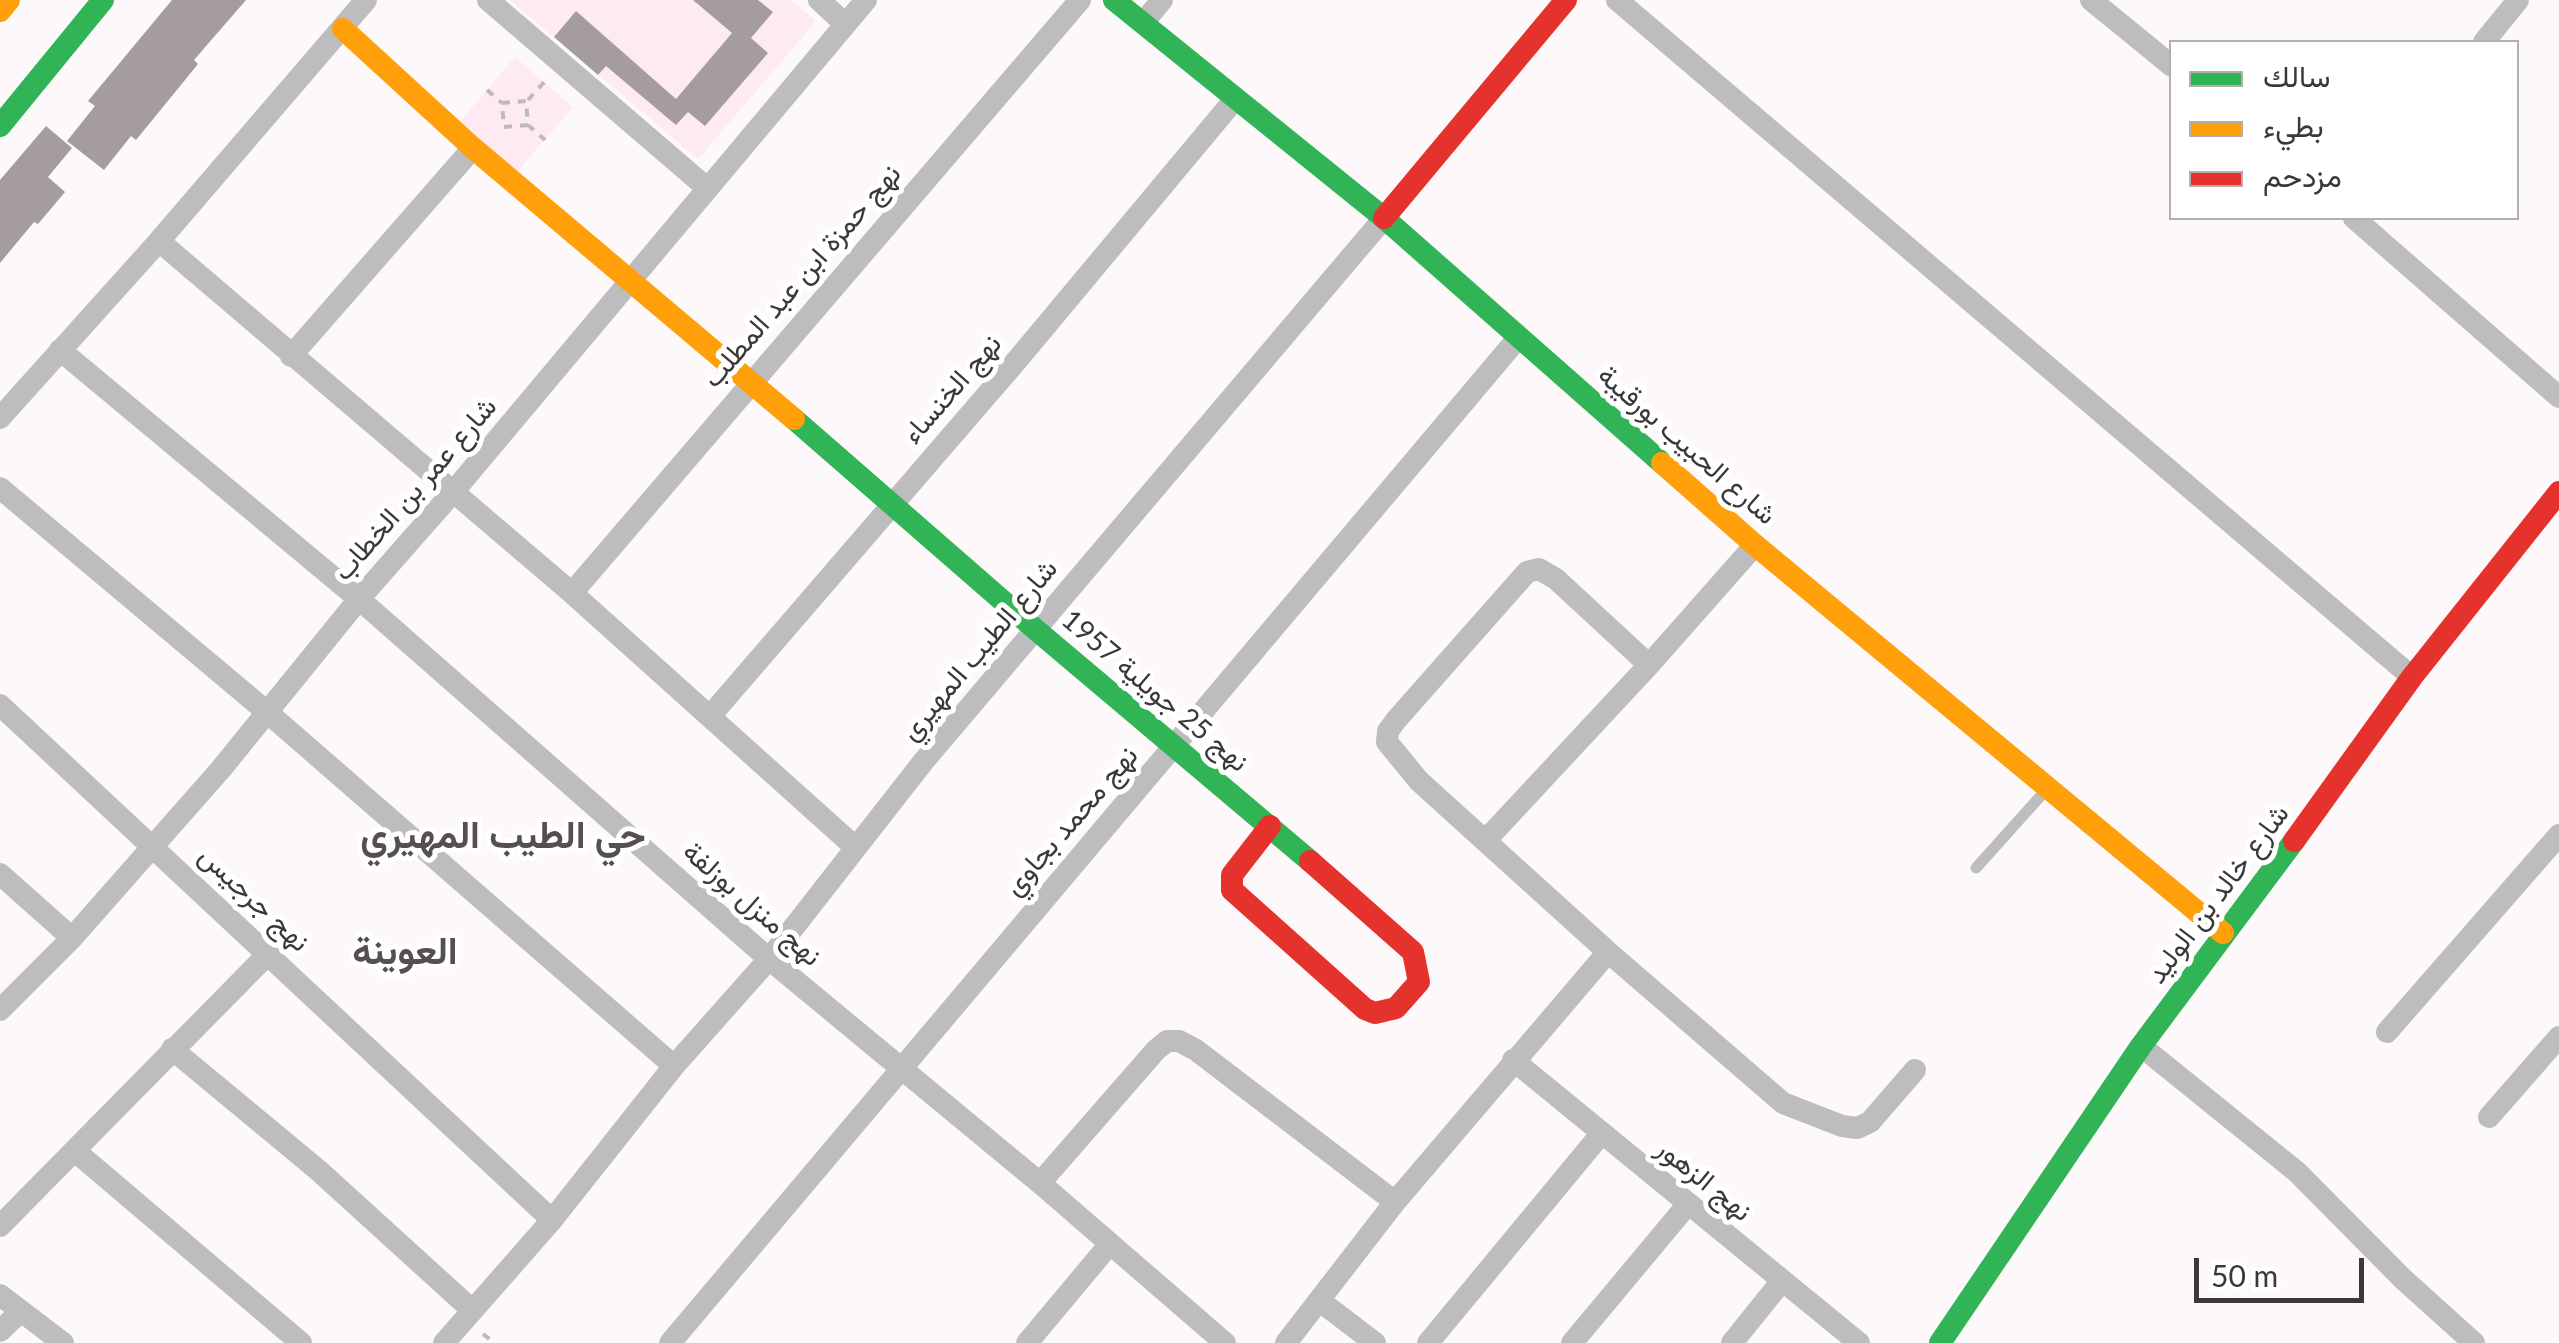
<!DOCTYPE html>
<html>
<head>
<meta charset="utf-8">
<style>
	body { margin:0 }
	#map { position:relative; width:2559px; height:1343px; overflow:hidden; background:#fdf8fa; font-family:Lato,Vazirmatn,sans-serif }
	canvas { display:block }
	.legend { position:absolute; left:2169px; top:40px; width:350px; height:180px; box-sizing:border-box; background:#fff; border:2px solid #b1afb0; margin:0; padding:12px 18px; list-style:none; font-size:30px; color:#3c383a }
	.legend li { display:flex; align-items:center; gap:20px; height:50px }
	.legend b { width:50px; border:2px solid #b1afb0 }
	.scale { position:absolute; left:2194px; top:1258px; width:170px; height:45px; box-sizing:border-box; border:5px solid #3c383a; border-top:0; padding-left:12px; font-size:30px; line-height:35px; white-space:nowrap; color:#3c383a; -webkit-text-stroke:8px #fff; paint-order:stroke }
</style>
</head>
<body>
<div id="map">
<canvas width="2559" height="1343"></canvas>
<ul class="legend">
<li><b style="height:12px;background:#30b455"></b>سالك</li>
<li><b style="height:12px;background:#ff9f0a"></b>بطيء</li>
<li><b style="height:12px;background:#e5322d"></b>مزدحم</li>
</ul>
<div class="scale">50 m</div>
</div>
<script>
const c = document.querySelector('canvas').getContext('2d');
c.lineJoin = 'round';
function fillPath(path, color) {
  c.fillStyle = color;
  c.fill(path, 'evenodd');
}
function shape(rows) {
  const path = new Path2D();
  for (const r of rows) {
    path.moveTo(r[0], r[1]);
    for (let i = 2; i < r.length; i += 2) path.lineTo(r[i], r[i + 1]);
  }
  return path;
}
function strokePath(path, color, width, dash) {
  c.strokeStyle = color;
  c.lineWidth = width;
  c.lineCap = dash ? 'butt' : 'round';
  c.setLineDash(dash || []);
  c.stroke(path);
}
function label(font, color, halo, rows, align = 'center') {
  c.font = font + ' Lato,Vazirmatn,sans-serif';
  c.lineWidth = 10;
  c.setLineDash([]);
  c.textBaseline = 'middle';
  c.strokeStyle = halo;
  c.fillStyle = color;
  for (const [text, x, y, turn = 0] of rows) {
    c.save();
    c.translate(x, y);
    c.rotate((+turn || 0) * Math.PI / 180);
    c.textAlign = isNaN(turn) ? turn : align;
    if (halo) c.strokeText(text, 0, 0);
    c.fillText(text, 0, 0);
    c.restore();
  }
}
fillPath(shape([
	[510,0,791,0,816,21,698,159],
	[515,57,573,107,514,175,457,125]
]), '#feeaf2');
fillPath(shape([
	[172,0,246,0,194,60,198,64,136,140,131,136,104,170,67,141,95,106,88,101],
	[693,0,758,0,773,12,751,38,768,53,705,126,688,112,676,125,606,66,598,75,554,37,576,11,676,99,732,33],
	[46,126,72,148,48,177,65,192,38,224,34,222,0,263,0,180]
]), '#a49ca0');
strokePath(shape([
	[487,90,502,103],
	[528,100,545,81],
	[528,125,504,127,502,103,526,101,528,125,545,140],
	[483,1334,495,1343]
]), '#bcbaba', 4, [8, 8]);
strokePath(shape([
	[1976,868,2046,790]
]), '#bdbcbe', 11);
strokePath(shape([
	[488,0,707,188],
	[819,0,845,24],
	[1617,0,2412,677],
	[2091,0,2172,66],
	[1143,23,1162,0],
	[2484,42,2518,0],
	[2354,218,2559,397],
	[159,241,572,593,855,847],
	[60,350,359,599,769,959,1040,1183,1225,1343],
	[291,356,473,148],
	[0,418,159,241,366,0],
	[0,488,267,712,674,1066],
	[572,593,1080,0],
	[1649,665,1556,579,1539,569,1527,572,1397,719,1388,731,1387,742,1419,781,1608,952,1783,1103,1842,1126,1857,1128,1870,1122,1915,1070],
	[0,705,552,1220],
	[711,715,1018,359,1235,99],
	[1485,841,1649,665,1755,545],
	[0,874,72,938],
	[0,1010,72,938,221,769,359,599,454,491,866,0],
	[2387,1032,2559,835],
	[2141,1046,2297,1172,2403,1279,2474,1343],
	[172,1049,318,1170,472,1310],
	[1513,1060,1859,1343],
	[2489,1117,2559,1037],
	[75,1151,301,1343],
	[1040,1183,1156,1050,1167,1041,1179,1041,1196,1050,1395,1202],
	[0,1226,269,953],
	[0,1295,63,1343],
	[1320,1301,1375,1343],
	[0,1331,20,1312],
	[444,1343,552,1220,674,1066,769,959,923,762,1384,218],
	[670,1343,1518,338],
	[1027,1343,1109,1245],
	[1286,1343,1395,1202,1608,952],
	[1428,1343,1601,1134],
	[1572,1343,1688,1204],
	[1732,1343,1781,1282]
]), '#bdbcbe', 22);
strokePath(shape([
	[1114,0,1384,218,1662,463],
	[0,126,103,0],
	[794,419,1035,629,1310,861],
	[1940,1343,2141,1046,2294,841]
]), '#30b455', 22);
strokePath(shape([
	[0,11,9,0],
	[343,29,473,148,794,419],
	[1662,463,1755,545,2223,933]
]), '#ff9f0a', 22);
strokePath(shape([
	[1384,218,1566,0],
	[1270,826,1232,875,1232,890,1365,1009,1375,1013,1396,1008,1419,982,1413,952,1310,861],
	[2294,841,2412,677,2559,492]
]), '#e5322d', 22);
label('28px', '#3c383a', '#fff', [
	["نهج حمزة ابن عبد المطلب",802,276,-49],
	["نهج الخنساء",952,389,-49],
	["شارع الحبيب بورقيبة",1687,445,41],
	["شارع عمر بن الخطاب",415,489,-49],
	["شارع الطيب المهيري",979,650,-50],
	["نهج 25 جويلية 1957",1155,691,40],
	["نهج محمد بجاوي",1071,821,-49],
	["شارع خالد بن الوليد",2218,894,-53],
	["نهج جرجيس",254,899,43],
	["نهج منزل بوزلفة",752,904,41],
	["نهج الزهور",1704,1180,39]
]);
label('bold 38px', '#564f52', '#fff', [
	["حي الطيب المهيري",503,836],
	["العوينة",405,952]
]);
</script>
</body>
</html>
